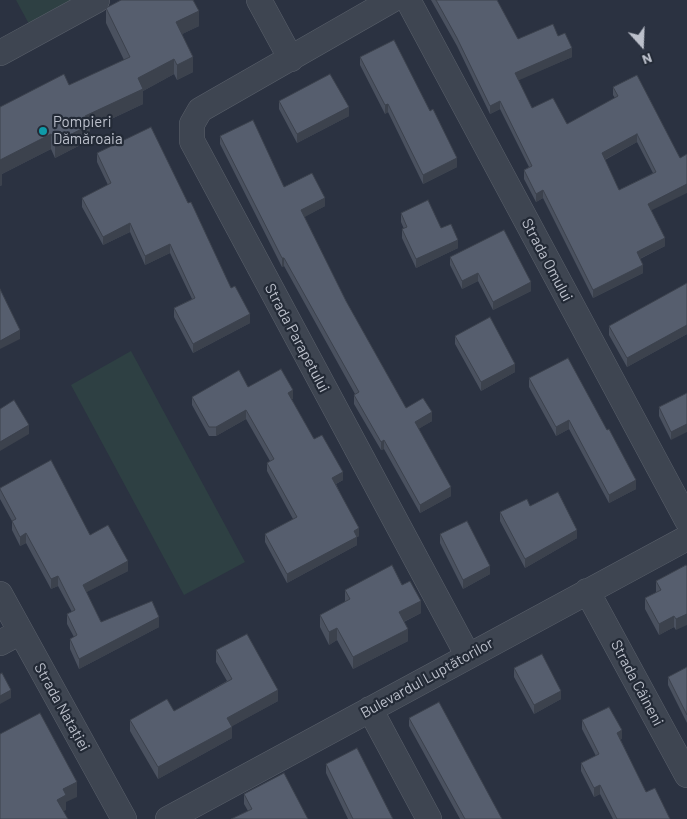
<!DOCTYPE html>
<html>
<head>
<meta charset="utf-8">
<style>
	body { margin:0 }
	#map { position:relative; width:687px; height:819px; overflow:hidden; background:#2b3241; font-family:Barlow,sans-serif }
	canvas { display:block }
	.north { position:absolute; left:617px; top:20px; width:50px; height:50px; -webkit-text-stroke:4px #232a36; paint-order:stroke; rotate:160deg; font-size:14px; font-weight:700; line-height:20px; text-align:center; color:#bcc0cb }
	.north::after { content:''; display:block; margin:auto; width:18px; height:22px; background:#bcc0cb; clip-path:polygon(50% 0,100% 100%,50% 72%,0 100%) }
</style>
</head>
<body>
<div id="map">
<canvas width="687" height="819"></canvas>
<div class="north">N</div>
</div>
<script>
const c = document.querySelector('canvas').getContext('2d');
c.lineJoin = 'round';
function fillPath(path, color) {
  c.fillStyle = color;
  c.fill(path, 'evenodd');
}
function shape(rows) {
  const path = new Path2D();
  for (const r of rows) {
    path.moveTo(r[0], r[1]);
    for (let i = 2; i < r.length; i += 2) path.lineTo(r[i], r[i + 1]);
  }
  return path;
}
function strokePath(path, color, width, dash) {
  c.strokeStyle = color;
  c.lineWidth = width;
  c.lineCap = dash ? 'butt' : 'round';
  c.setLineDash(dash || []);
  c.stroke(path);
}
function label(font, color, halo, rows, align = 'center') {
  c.font = font + ' Barlow,sans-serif';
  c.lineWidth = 4.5;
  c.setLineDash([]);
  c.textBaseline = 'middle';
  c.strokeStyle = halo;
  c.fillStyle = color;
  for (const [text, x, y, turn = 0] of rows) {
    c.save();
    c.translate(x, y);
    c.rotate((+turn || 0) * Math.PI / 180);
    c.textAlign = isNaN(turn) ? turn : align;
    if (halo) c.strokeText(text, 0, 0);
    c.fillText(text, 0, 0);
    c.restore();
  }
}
fillPath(shape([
	[16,0,73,0,29,24],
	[131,351,245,562,184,595,71,385]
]), '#2e4043');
const minor = shape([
	[259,0,291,59],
	[392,0,200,110,192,124,192,141,468,656],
	[408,0,687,520],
	[0,53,97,0],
	[587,591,687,775],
	[0,594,124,819],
	[0,643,20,632],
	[370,709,429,819],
	[168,819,687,538]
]);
strokePath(minor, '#5a606b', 26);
strokePath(minor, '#3e4551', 25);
fillPath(shape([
	[431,0,497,0,518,39,558,36,572,57,518,80,532,108,567,124,615,98,613,95,613,87,680,158,651,211,665,246,640,259,643,273,593,298,543,198,536,202,524,179,524,170,529,167,500,109,490,114,457,46],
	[637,142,653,173,619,190,605,160],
	[106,8,199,26,182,34,193,72,177,80,174,74,143,91,143,104,90,129,90,140,55,158,51,149,2,174,2,185,0,186,0,107,69,85,124,60,106,23],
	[360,57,457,167,423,184,388,112,385,114,360,65],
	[279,101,349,116,297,143,279,109],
	[220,136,284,187,325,206,304,217,346,301,406,408,432,421,418,429,451,496,420,513,384,449,381,450,354,404,354,395,355,394,284,266,282,267,220,144],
	[97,153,188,203,231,288,250,323,193,353,174,317,174,308,192,299,170,253,145,265,130,232,103,245,82,207,82,198,108,185,97,162],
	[401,213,441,228,458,248,416,268,402,238,402,229,404,229,401,222],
	[450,257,531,291,493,310,478,281,462,289,450,265],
	[687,283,687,334,627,367,609,335,609,326],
	[455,336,515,372,481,391,455,344],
	[529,378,636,489,609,503,569,429,556,436,529,387],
	[248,387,293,399,291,399,314,439,343,480,336,484,359,536,357,537,357,545,287,583,265,542,265,534,293,519,267,471,267,463,270,461,246,419,216,436,209,436,192,405,192,397],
	[687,393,671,440,659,416,659,407],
	[0,488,90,535,128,571,86,592,101,622,159,627,79,669,70,649,70,639,74,637,67,624,67,614,72,612,58,586,51,589,26,543,20,546,12,530,12,521,0,499],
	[530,506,577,538,525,568,500,521,500,512],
	[440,534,490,574,463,589,440,543],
	[686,565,676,630,674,627,659,635,645,609,645,598,656,593,656,581],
	[402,585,421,613,404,622,408,641,353,669,337,640,329,645,320,627,320,615,345,602,345,590],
	[216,650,278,701,232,726,232,738,158,779,130,731,130,720,174,711,227,681,216,662],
	[687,667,687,723,668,685,668,677],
	[514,668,561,699,534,714,514,677],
	[409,718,502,819,460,819,409,726],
	[582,720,622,739,620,739,646,792,670,819,613,819,600,794,594,797,581,771,581,763,596,756,582,729],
	[326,764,393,819,348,819,326,773],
	[244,794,308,819,248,811,244,804]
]), '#4a515f');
fillPath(shape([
	[199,11,199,26,176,37,176,22],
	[572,48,572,57,515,82,515,73],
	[193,57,193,72,177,80,177,65],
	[174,59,174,74,143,91,143,104,90,129,90,140,55,158,55,142,85,116,138,78],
	[500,101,500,109,490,114,490,106],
	[388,104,388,112,385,114,385,105],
	[349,107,349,116,297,143,297,134],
	[51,134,51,149,2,174,2,185,0,186,0,160],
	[637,134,637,142,602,161,602,153],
	[457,158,457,167,423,184,423,175],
	[687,184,687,193,648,212,648,204],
	[543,190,543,198,536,202,536,194],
	[325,198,325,206,301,219,301,210],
	[130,223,130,232,103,245,103,237],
	[665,238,665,246,637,260,637,252],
	[458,240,458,248,416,268,416,259],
	[170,244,170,253,145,265,145,256],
	[282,258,284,258,284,266,282,267],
	[643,265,643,273,593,298,593,290],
	[478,273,478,281,462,289,462,281],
	[531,282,531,291,493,310,493,302],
	[250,314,250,323,193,353,193,344],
	[687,325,687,334,627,367,627,358],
	[20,330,20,339,0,349,0,341],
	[515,364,515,372,481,391,481,382],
	[293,390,293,399,288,401,288,393],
	[246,410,246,419,216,436,216,427],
	[432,412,432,421,415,431,415,422],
	[569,420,569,429,556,436,556,427],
	[687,424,687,432,671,440,671,432],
	[29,425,29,434,0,451,0,442],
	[384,440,384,449,381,450,381,442],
	[343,472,343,480,332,486,332,478],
	[636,480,636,489,609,503,609,495],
	[451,487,451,496,420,513,420,505],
	[359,528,359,536,357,537,357,545,287,583,287,574],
	[577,530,577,538,525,568,525,559],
	[26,533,26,543,20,546,20,537],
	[128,561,128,571,83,594,83,585],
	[490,566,490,574,463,589,463,580],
	[58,576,58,586,51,589,51,579],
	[421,601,421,613,399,624,399,612],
	[687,614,687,625,676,630,676,619],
	[674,616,674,627,659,635,659,624],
	[159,617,159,627,79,669,79,659],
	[337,628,337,640,329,645,329,632],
	[408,629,408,641,353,669,353,657],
	[11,690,11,698,0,704,0,696],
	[278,690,278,701,227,729,227,718],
	[561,691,561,699,534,714,534,705],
	[232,727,232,738,158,779,158,767],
	[622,730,622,739,617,741,617,733],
	[77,782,77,797,66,802,66,810,57,815,57,800,63,789],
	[600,785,600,794,594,797,594,788]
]), '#3c424d');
const building = shape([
	[121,0,193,0,199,11,176,22,193,57,177,65,174,59,138,78,143,89,85,116,90,125,55,142,51,134,0,160,0,107,64,74,69,85,130,57,106,8,121,0],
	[436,0,497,0,518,39,553,24,558,36,565,33,572,48,515,73,532,108,553,98,567,124,618,96,613,87,637,75,680,158,687,154,687,184,648,204,665,238,637,252,643,265,593,290,543,190,536,194,524,170,532,166,500,101,490,106,457,38,436,0],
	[637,134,656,172,619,190,602,153,637,134],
	[394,40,430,111,433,109,457,158,423,175,388,104,385,105,360,57,394,40],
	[330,74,349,107,297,134,279,101,330,74],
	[253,120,284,187,312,173,325,198,301,210,346,301,406,408,423,398,432,412,415,422,451,487,420,505,384,440,381,442,354,395,359,392,284,258,282,258,220,136,253,120],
	[151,127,188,203,191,202,231,288,235,286,250,314,193,344,174,308,195,298,170,244,145,256,130,223,103,237,82,198,111,183,97,153,151,127],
	[428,200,441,228,451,224,458,240,416,259,402,229,407,227,401,213,428,200],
	[504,230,531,282,493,302,478,273,462,281,450,257,504,230],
	[687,283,687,325,627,358,609,326,687,283],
	[0,289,20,330,0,341,0,289],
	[490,317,515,364,481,382,455,336,490,317],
	[568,358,607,430,609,429,636,480,609,495,569,420,556,427,529,378,568,358],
	[281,369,293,390,288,393,314,439,322,435,343,472,332,478,359,528,354,531,357,537,287,574,265,534,297,517,267,463,274,459,246,410,216,427,209,427,192,397,239,370,248,387,281,369],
	[687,393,687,424,671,432,659,407,687,393],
	[14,400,29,425,0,442,0,409,14,400],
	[51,460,90,535,108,525,128,561,83,585,101,622,152,601,159,617,79,659,70,639,77,635,67,614,75,610,58,576,51,579,26,533,20,537,12,521,16,519,0,489,0,488,51,460],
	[558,492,577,530,525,559,500,512,527,499,530,506,558,492],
	[467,521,490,566,463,580,440,534,467,521],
	[392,565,402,585,410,581,421,601,399,612,408,629,353,657,337,628,329,632,320,615,350,599,345,590,392,565],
	[686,565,687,566,687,614,676,619,674,616,659,624,645,598,661,590,656,581,686,565],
	[247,634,278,690,227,718,232,727,158,767,130,720,167,699,174,711,232,679,216,650,247,634],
	[542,654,561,691,534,705,514,668,542,654],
	[687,667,687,715,668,677,687,667],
	[2,673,11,690,0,696,0,674,2,673],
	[439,702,502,819,465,819,409,718,439,702],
	[609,707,622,730,617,733,646,792,655,788,670,819,617,819,600,785,594,788,581,763,599,754,582,720,609,707],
	[40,713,77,782,63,789,66,795,57,800,68,819,0,819,0,734,40,713],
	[357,748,393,819,353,819,326,764,357,748],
	[284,773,308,819,231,819,252,809,244,794,284,773]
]);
fillPath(building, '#565e6e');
strokePath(building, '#3c424d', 1);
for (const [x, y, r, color] of [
	[43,131,5,"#0f9aa8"]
]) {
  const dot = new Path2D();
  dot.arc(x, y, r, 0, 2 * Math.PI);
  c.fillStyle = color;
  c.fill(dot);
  strokePath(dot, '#232a36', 2);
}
label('15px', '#bcc0cb', '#232a36', [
	["Pompieri",53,122],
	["Dămăroaia",53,139]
], 'left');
label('15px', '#bcc0cb', '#232a36', [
	["Strada Omului",547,260,62],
	["Strada Parapetului",297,338,62],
	["Bulevardul Luptătorilor",427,678,-29],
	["Strada Câineni",637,683,62],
	["Strada Natației",62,707,61]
]);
</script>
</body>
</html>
